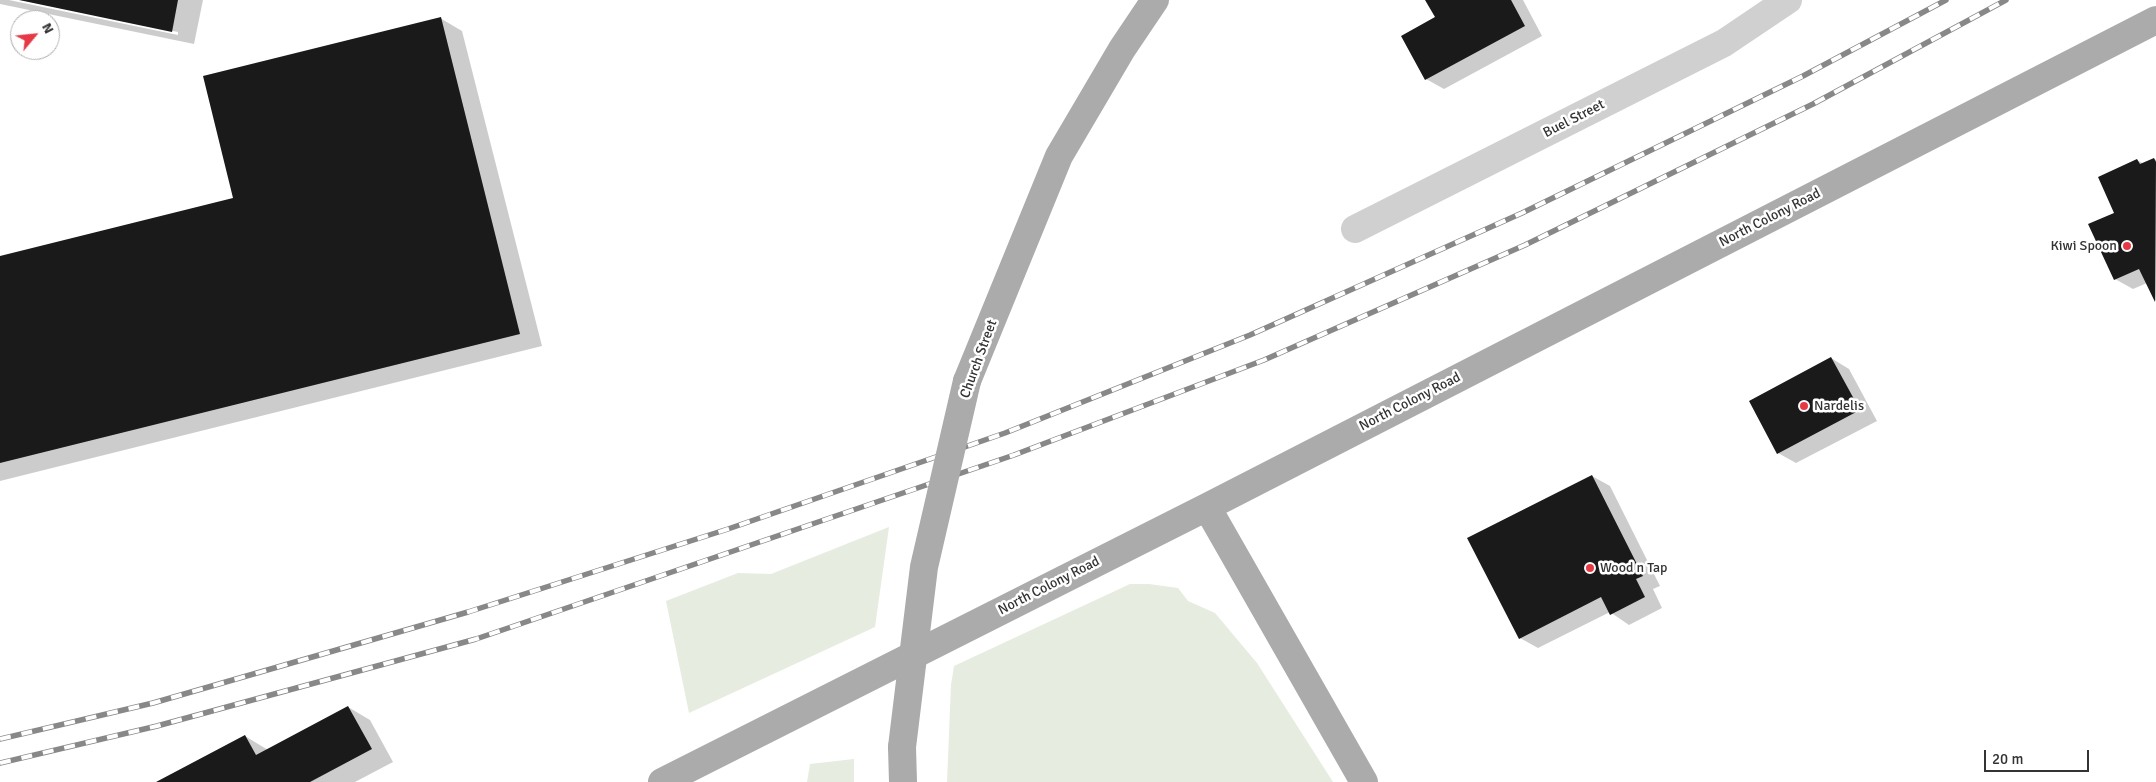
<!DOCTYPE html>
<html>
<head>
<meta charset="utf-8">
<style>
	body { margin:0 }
	#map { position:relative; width:2156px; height:782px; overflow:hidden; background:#fff; font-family:Signika,sans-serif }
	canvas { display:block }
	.north { position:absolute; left:10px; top:10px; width:50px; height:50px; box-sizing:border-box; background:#fff; border:1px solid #adadad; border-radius:50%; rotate:62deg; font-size:14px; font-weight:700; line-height:20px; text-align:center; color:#333 }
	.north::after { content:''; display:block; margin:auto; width:18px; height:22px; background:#e63946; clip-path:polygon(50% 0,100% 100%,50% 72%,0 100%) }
	.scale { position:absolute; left:1984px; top:750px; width:105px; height:22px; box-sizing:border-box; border:2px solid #333; border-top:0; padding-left:6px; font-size:15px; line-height:18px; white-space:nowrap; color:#333; -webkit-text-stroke:4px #fff; paint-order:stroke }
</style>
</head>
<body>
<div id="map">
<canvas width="2156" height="782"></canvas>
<div class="north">N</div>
<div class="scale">20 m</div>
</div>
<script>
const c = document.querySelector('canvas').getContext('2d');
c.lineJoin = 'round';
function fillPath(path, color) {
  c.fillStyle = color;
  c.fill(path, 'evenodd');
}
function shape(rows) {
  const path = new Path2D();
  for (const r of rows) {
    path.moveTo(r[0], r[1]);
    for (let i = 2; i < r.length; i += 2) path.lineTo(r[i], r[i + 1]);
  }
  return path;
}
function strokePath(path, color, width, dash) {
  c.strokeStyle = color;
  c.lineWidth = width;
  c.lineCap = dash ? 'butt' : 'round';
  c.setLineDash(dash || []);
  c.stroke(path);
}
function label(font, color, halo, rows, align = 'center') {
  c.font = font + ' Signika,sans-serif';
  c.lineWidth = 5;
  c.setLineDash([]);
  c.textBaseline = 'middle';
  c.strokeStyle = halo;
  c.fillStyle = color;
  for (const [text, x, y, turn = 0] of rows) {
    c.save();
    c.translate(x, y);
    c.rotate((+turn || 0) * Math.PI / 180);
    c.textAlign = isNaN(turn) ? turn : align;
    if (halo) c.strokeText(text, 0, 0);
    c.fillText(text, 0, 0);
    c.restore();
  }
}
fillPath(shape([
	[889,527,875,627,689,713,666,601,738,573,771,574],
	[1130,584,1149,584,1178,588,1188,601,1215,613,1257,663,1333,782,947,782,951,685,954,666],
	[854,759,854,782,807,782,810,764]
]), '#e6ecdf');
fillPath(shape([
	[0,0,9,0,178,35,178,32,21,0,203,0,194,44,0,4],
	[1427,0,1523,0,1542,36,1444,89,1426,79,1437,18],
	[440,18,462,31,542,346,0,481,0,257,235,199],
	[2154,159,2156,160,2156,302,2147,283,2133,289,2115,279,2116,213,2137,160,2144,164],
	[1831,358,1849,369,1877,421,1796,463,1778,453],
	[1592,476,1610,486,1660,586,1653,589,1662,608,1629,625,1610,612,1538,648,1520,638],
	[348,707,370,720,393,762,355,782,159,782,245,736,268,750]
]), '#0003');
fillPath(shape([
	[19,0,178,0,172,32],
	[1425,0,1511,0,1525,26,1425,80,1401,36,1435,17],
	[441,17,520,334,0,463,0,256,233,198,203,76],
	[2154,158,2156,162,2155,302,2139,269,2114,280,2088,224,2114,213,2098,177,2137,159,2140,164],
	[1831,357,1860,410,1777,454,1749,401],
	[1592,475,1643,576,1636,579,1645,597,1610,615,1601,597,1519,639,1467,538],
	[348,706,372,749,310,782,156,782,245,735,256,755]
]), '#1a1a1a');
strokePath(shape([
	[1355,229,1724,43,1788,0]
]), '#d0d0d0', 28);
strokePath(shape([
	[967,381,1059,156,1122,49,1155,0],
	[1207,507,1364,782],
	[902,747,903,782],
	[662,782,1207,507,2156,20]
]), '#ababab', 28);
const rail = shape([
	[0,739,153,703,468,612,728,529,1005,433,1250,335,1522,213,1803,76,1946,0],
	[0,763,157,726,476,639,1014,455,1264,360,1525,245,1813,104,2006,0]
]);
strokePath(rail, '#888', 5.5);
strokePath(rail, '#fff', 4, [11]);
strokePath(shape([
	[902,747,924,567,967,381]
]), '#ababab', 28);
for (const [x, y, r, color] of [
	[2127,246,5,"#e63946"],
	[1804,406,5,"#e63946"],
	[1590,568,5,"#e63946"]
]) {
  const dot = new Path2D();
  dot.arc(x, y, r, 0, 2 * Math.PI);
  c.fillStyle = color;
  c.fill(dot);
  strokePath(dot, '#fff', 2);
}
label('14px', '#333', '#fff', [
	["Buel Street",1574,119,-27],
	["North Colony Road",1770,218,-27],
	["Church Street",979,359,-70],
	["North Colony Road",1410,402,-27],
	["North Colony Road",1049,586,-27]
]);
label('14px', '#333', '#fff', [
	["Kiwi Spoon",2117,246,"right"],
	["Nardelis",1814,406],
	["Wood n Tap",1600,568]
], 'left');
</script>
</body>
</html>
